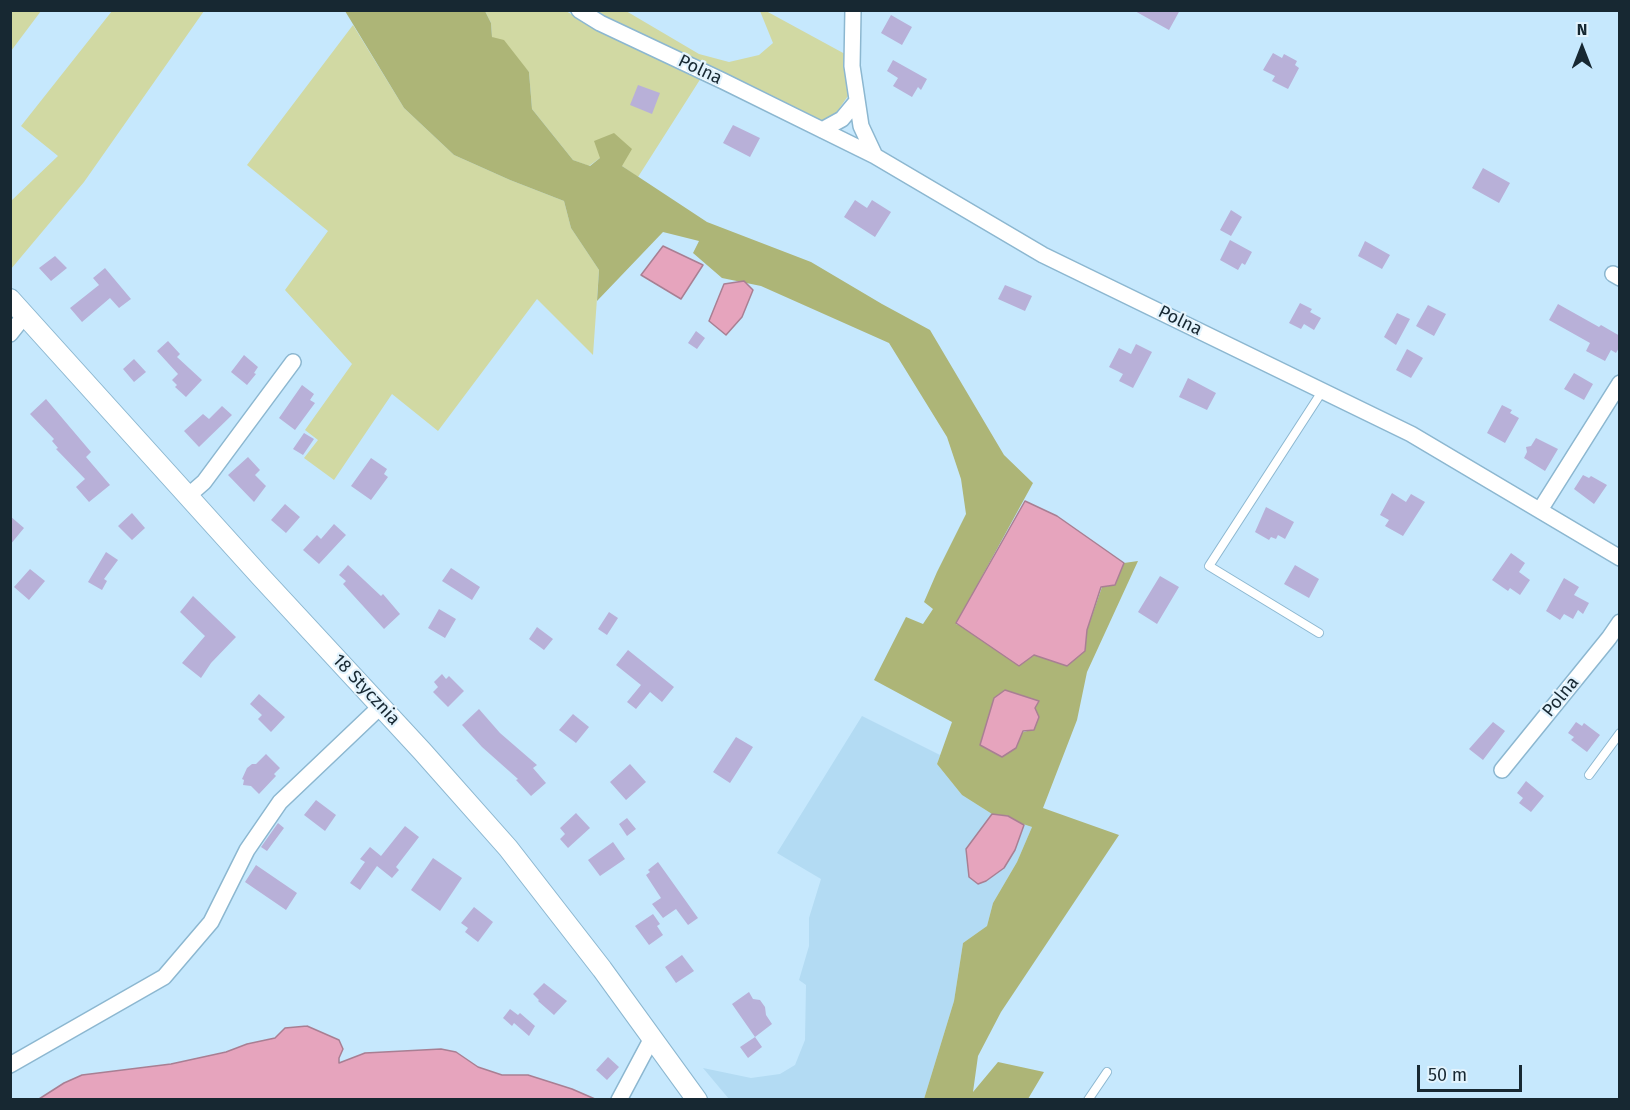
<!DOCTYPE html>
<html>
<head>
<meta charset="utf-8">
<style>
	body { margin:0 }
	#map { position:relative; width:1630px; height:1110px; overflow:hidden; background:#c6e8fd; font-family:"Fira Sans",sans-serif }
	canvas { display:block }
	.frame { position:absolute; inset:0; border:12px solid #172832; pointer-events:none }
	.north { position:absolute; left:1552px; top:18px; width:60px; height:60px; -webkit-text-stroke:4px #e2f3fd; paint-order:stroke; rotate:0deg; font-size:16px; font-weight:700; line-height:24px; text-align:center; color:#172832 }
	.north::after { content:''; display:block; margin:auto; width:21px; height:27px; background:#172832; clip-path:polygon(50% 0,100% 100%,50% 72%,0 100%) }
	.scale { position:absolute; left:1417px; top:1065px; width:105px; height:27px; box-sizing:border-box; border:3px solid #172832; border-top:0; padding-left:8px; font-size:18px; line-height:21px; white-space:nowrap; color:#172832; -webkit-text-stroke:4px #e2f3fd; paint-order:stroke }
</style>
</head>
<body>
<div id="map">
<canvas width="1630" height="1110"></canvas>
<div class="frame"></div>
<div class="north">N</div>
<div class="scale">50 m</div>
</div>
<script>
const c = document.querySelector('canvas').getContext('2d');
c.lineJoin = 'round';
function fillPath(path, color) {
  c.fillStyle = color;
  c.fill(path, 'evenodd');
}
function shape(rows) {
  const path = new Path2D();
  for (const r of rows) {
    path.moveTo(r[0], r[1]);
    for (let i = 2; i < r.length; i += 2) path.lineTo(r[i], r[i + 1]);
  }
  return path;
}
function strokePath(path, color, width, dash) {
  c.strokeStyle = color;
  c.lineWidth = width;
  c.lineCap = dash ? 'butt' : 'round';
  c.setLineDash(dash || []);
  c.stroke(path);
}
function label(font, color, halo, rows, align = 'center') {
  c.font = font + ' "Fira Sans",sans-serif';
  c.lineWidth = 4.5;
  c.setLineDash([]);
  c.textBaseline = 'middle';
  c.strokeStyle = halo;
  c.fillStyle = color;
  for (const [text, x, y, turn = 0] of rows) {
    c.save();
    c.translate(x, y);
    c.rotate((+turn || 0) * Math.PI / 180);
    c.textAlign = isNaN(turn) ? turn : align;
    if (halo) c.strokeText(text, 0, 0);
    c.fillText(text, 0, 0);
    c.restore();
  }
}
fillPath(shape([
	[862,716,940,755,937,764,962,795,992,814,1032,827,1017,862,993,903,987,926,963,943,954,1001,924,1099,729,1099,703,1068,751,1078,780,1074,795,1065,805,1040,806,985,799,980,809,946,809,918,821,879,777,853]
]), '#b3dbf3');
fillPath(shape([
	[11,10,41,11,11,51,10,11],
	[112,11,204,11,84,182,11,269,11,201,58,156,21,126],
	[485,11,566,11,596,29,701,78,638,177,622,166,600,158,589,166,573,160,532,109,529,72,492,37,491,23],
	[593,11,626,11,699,54,729,62,759,55,773,43,760,11,766,11,845,54,850,93,834,116,818,123],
	[353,25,404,108,454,155,510,180,564,201,571,228,599,270,593,355,537,299,438,431,392,394,334,480,304,458,318,440,305,430,352,364,285,290,328,231,247,165]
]), '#d1d9a3');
fillPath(shape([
	[345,11,485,11,491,23,492,37,504,40,529,72,532,109,573,160,590,166,600,158,594,141,614,133,632,149,622,166,707,222,811,262,882,304,930,330,1004,455,1033,483,956,624,1034,655,1085,651,1087,630,1102,587,1115,585,1124,563,1138,561,1087,672,1077,720,1043,808,1119,835,1001,1012,978,1056,973,1092,998,1062,1044,1072,1028,1099,924,1099,954,1001,963,943,987,926,993,903,1017,862,1032,827,1020,823,1008,816,992,814,962,795,937,764,952,722,874,680,906,617,923,624,933,609,924,602,937,572,966,514,961,479,947,437,889,343,761,286,722,278,693,253,699,241,663,232,597,301,599,270,571,228,564,201,510,180,454,155,404,108],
	[994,698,1034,729,980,745]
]), '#adb577');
const water = shape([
	[663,246,703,265,681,299,641,275,663,246],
	[744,281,753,290,742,317,726,335,709,321,724,284,744,281],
	[1025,501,1057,516,1124,563,1115,585,1101,587,1087,630,1085,651,1067,666,1034,655,1019,666,956,623,1025,501],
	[1005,690,1039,701,1035,708,1039,717,1034,730,1023,731,1016,748,1002,757,980,745,994,698,1005,690],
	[992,814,1008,816,1024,825,1015,850,1004,868,986,881,978,884,969,877,966,849,992,814],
	[307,1026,339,1040,343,1049,339,1058,339,1063,365,1053,441,1049,456,1052,478,1067,502,1075,528,1075,572,1089,595,1099,39,1099,64,1083,82,1075,171,1064,226,1052,247,1044,275,1038,285,1028,307,1026]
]);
fillPath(water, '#e6a4bd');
strokePath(water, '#a87f93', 1.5);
fillPath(shape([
	[1133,10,1180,10,1169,30],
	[891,15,912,27,902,45,881,33],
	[1273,53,1282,58,1284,54,1297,61,1295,65,1299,68,1288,89,1272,81,1275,76,1263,70],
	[893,60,927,79,921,90,918,87,912,97,893,86,898,78,887,71],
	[638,85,660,93,652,114,630,105],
	[733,125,760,138,750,157,723,143],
	[1483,168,1510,183,1499,203,1472,188],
	[855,200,867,208,872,200,891,212,875,237,844,217],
	[1231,210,1242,217,1231,236,1220,230],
	[1230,240,1252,252,1245,265,1242,263,1238,270,1220,260],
	[1365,241,1390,255,1382,269,1358,256],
	[55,256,67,268,51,281,39,268],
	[105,268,131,299,119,308,110,298,82,322,70,308,99,285,93,278],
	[1005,285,1032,296,1025,311,998,299],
	[1300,303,1312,309,1310,312,1321,318,1314,330,1304,324,1301,329,1289,323],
	[1558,304,1599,327,1601,325,1620,336,1620,346,1616,353,1611,350,1605,361,1586,351,1590,343,1549,320],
	[1428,305,1446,314,1434,336,1416,326],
	[1397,313,1410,319,1396,345,1384,337],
	[696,331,705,338,697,349,688,343],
	[168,341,180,354,177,357,202,380,186,397,175,387,177,385,172,380,178,374,157,351],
	[1136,344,1152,352,1133,388,1119,381,1123,374,1109,367,1119,348,1131,354],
	[1407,349,1423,358,1411,378,1396,370],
	[244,355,258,367,254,373,256,374,247,385,231,372],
	[134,359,146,372,134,382,123,369],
	[1574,373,1593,384,1584,400,1564,389],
	[1188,378,1216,393,1207,410,1179,397],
	[302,385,314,394,310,400,315,403,295,430,279,418],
	[46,399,91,452,86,457,110,485,89,502,76,487,85,479,56,449,58,448,52,441,54,439,30,414],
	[1502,405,1512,410,1510,413,1519,418,1505,443,1487,433],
	[222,406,232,415,199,447,184,431,203,414,209,419],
	[304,433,314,439,303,455,293,449],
	[1536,438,1558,449,1545,471,1524,458,1527,452,1526,447,1531,446],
	[248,457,260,470,255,475,266,486,254,502,228,475],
	[371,458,387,469,384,474,388,477,371,500,351,486],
	[1583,475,1589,478,1591,476,1607,485,1594,504,1574,489],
	[1392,493,1406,502,1411,494,1425,502,1403,536,1385,526,1389,520,1380,515],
	[285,504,300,517,286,533,271,520],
	[1266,507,1294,522,1285,539,1278,535,1276,539,1271,537,1269,540,1255,532],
	[132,513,145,528,132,540,118,526],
	[10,516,24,528,10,545],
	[334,524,346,535,319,564,303,550,317,535,321,539],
	[106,552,118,560,104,579,107,581,102,590,88,582],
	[1511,553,1525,563,1519,572,1530,580,1520,595,1510,588,1508,591,1492,580],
	[348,565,381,596,383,594,400,614,384,629,343,584,346,581,339,575],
	[1295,565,1319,579,1309,598,1284,584],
	[451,568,480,587,472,600,442,581],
	[30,569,45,581,29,600,14,587],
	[1160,576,1179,587,1157,624,1138,612],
	[1564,578,1579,587,1574,595,1589,603,1583,614,1578,610,1573,619,1564,614,1560,620,1546,611],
	[193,596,236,637,211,663,201,678,182,663,205,636,180,612],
	[439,609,456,619,445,638,428,628],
	[609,612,618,618,607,635,598,629],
	[537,627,553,639,544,650,529,639],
	[628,650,674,687,662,702,650,692,636,709,627,702,641,685,616,665],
	[442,674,446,679,449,676,464,691,448,707,433,692,438,687,434,682],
	[259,694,285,717,271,732,258,719,262,715,250,704],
	[479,709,500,733,537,765,533,768,546,783,531,796,516,780,518,779,482,747,462,725],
	[573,714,589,727,576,743,559,730],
	[1493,722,1505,731,1483,760,1469,749],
	[1576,722,1582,726,1584,723,1600,735,1587,752,1571,740,1574,737,1568,733],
	[736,737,753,747,730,783,713,772],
	[266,754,280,768,274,774,276,776,259,794,251,786,243,785,244,780,242,779,247,768,252,764,256,764],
	[630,764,646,782,626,800,610,782],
	[1526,781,1544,796,1531,812,1519,803,1523,798,1517,793],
	[316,800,336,815,325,831,304,815],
	[576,813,590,828,568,848,560,839,565,834,560,828],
	[627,818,636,829,627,836,619,824],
	[278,823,284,828,267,851,261,847],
	[405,826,419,837,396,867,399,870,392,878,377,866,360,890,350,883,365,862,360,859,370,847,381,856],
	[613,842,625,859,600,876,588,860],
	[433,858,462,878,440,911,411,890],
	[658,862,698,918,688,925,676,909,663,918,652,904,661,898,646,875,650,872,648,870],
	[256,865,297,893,286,910,245,882],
	[474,907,493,922,478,942,465,932,468,928,461,923],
	[653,914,660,924,657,926,663,935,649,945,635,926],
	[682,955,694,971,676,983,665,967],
	[544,983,567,1001,554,1015,538,1001,539,1000,533,994],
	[749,992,753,999,760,1000,765,1007,766,1015,772,1024,755,1037,732,1004],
	[510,1009,518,1015,520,1013,535,1026,529,1036,514,1023,512,1026,503,1018],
	[755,1037,762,1047,748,1058,740,1047],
	[608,1057,619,1067,607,1080,596,1070]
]), '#b8b0d8');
const service = shape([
	[1319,633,1209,566,1323,390],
	[1589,775,1620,733],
	[1088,1100,1107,1072]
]);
const minor = shape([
	[579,10,600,23,723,81,875,156,1043,255,1411,434,1620,558],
	[853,10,852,66,861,126,875,156],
	[822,130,842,119,857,101],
	[1613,274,1620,278],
	[10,334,25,315],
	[188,496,204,482,293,362],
	[1540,510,1620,383],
	[1502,770,1609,638,1620,622],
	[10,1065,164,977,211,922,247,850,280,802,381,706],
	[619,1100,652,1038]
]);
const tertiary = shape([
	[10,299,261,577,422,751,508,848,602,969,697,1100]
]);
strokePath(service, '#8cb7d0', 10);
strokePath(minor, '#8cb7d0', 18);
strokePath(tertiary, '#8cb7d0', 22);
strokePath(service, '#fff', 8);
strokePath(minor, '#fff', 15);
strokePath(tertiary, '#fff', 20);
label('18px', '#172832', '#e2f3fd', [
	["Polna",700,70,25],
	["Polna",1180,321,26],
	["18 Stycznia",366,690,47],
	["Polna",1561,697,-51]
]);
</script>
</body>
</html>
